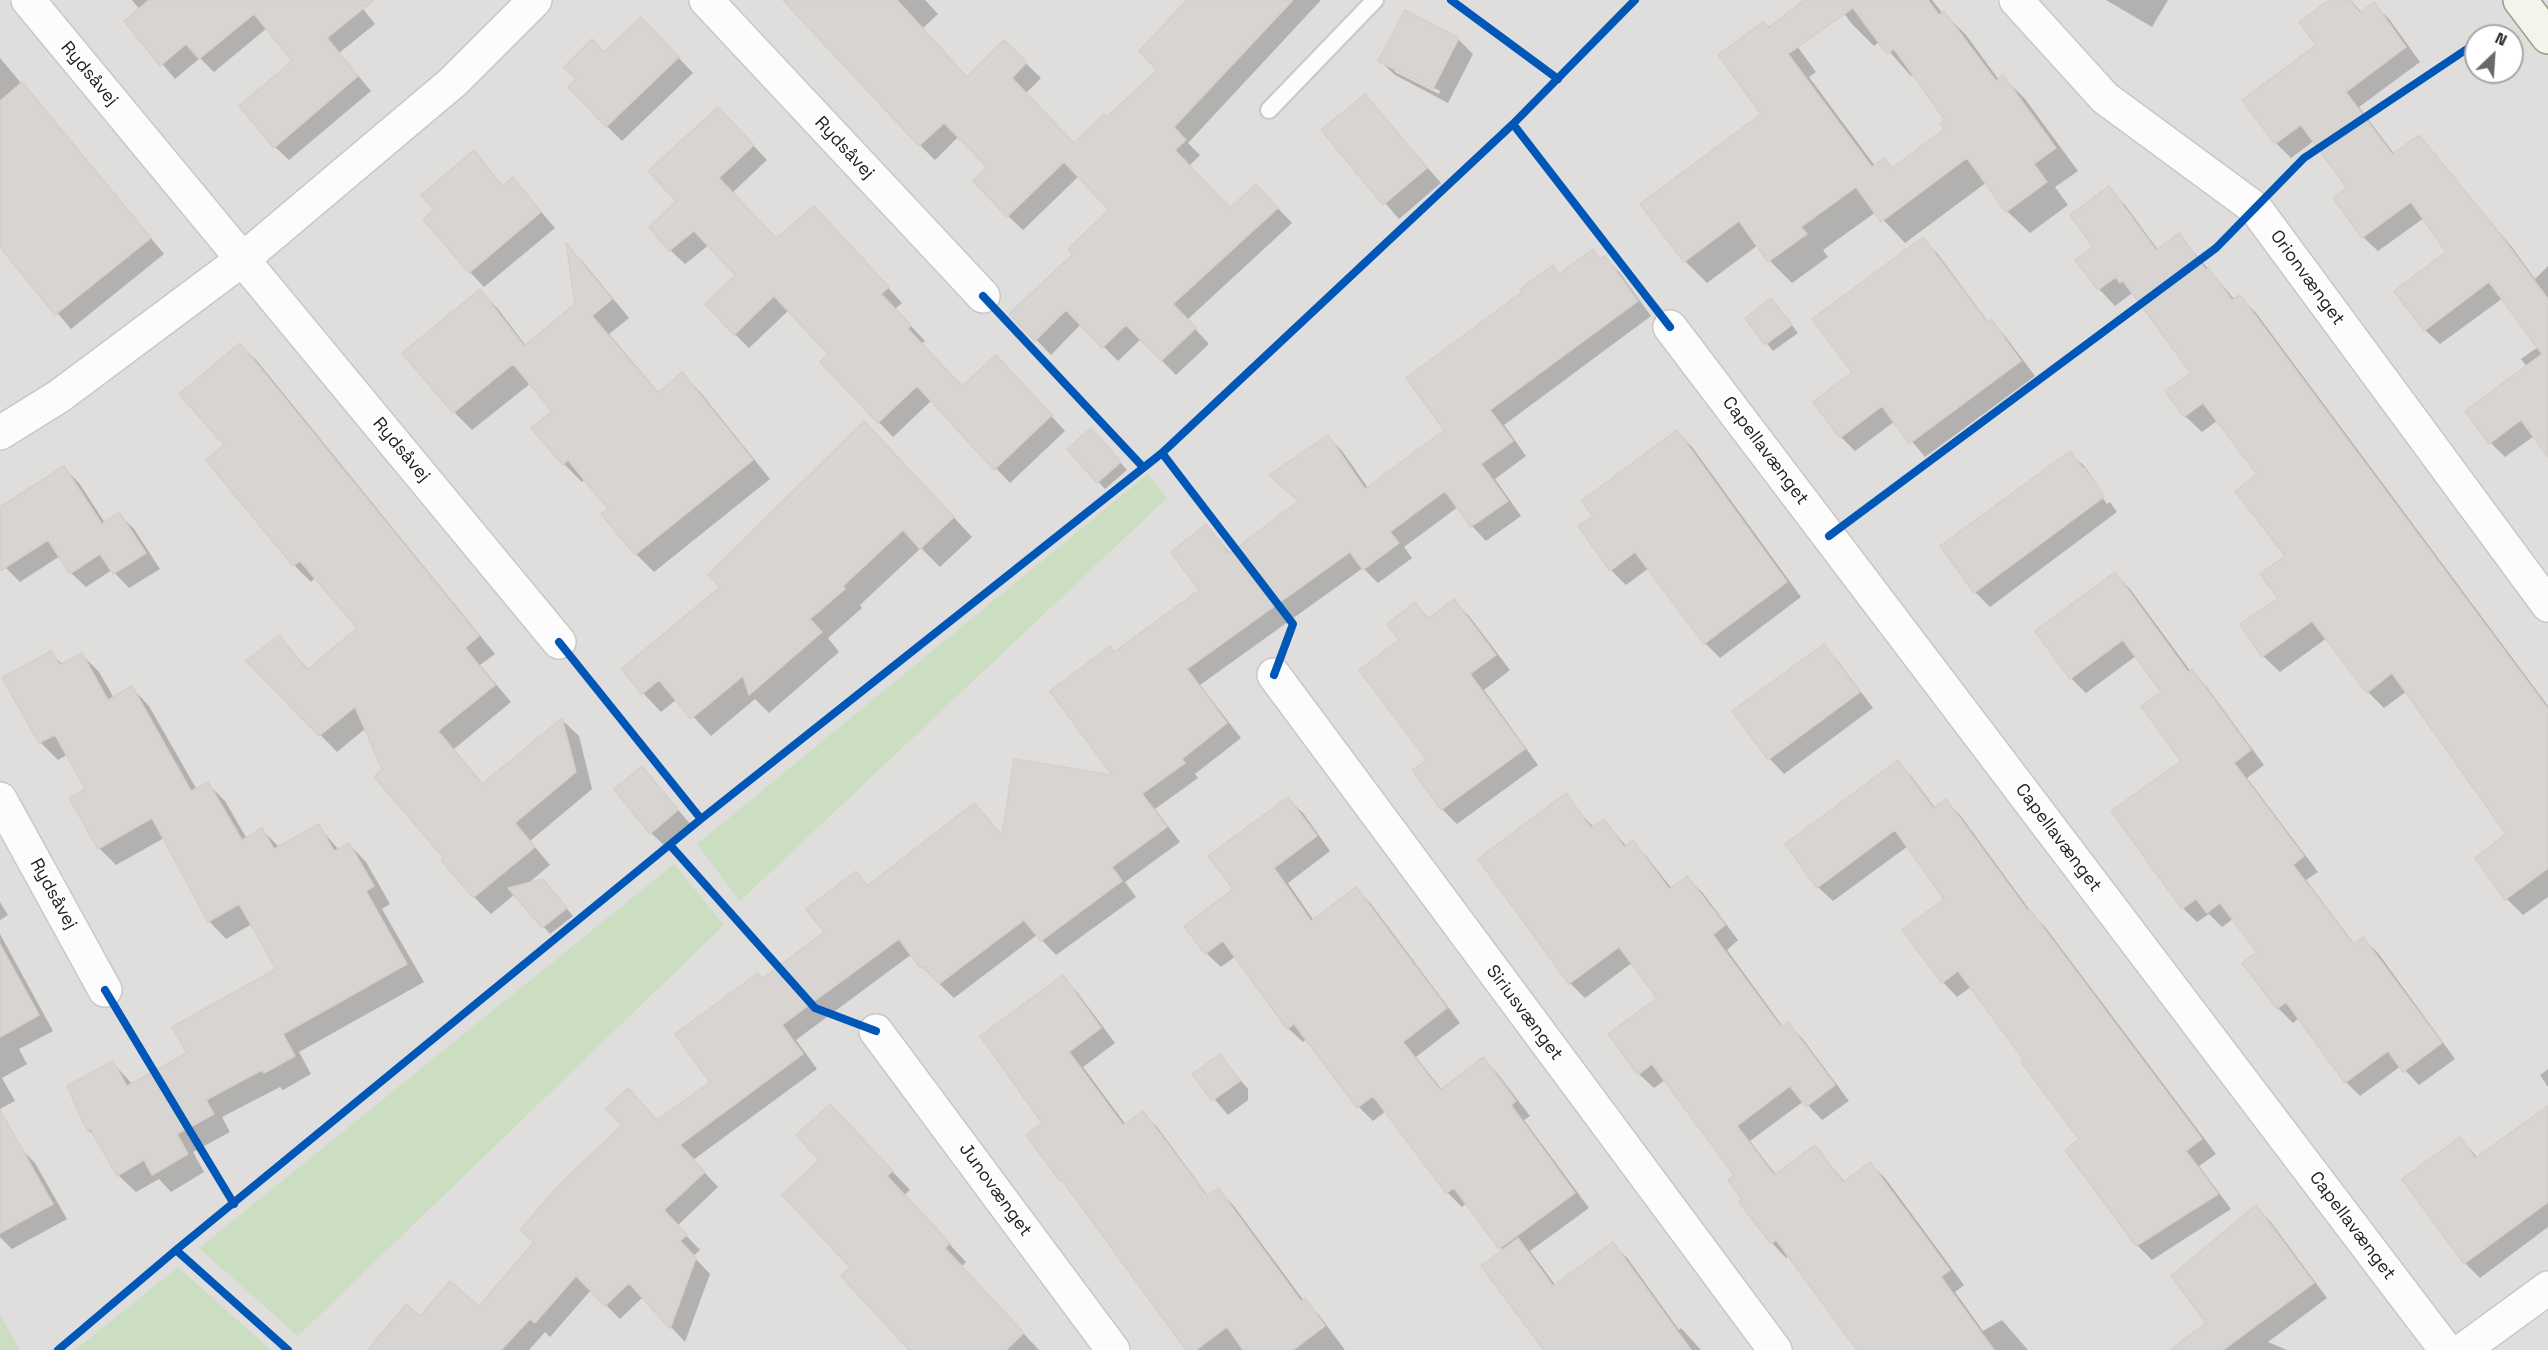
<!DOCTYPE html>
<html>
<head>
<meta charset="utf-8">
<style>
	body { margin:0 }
	#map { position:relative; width:2548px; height:1350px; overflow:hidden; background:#f0eeeb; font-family:"Space Grotesk",sans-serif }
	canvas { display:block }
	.north { position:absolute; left:2464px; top:24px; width:60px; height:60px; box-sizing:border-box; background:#fff; border:2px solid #a7a7a7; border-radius:50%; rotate:25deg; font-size:16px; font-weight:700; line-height:24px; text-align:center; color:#222 }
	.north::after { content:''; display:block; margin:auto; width:21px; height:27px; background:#6a6968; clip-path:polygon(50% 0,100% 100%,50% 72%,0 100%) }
</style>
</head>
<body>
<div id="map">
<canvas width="2548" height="1350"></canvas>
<div class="north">N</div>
</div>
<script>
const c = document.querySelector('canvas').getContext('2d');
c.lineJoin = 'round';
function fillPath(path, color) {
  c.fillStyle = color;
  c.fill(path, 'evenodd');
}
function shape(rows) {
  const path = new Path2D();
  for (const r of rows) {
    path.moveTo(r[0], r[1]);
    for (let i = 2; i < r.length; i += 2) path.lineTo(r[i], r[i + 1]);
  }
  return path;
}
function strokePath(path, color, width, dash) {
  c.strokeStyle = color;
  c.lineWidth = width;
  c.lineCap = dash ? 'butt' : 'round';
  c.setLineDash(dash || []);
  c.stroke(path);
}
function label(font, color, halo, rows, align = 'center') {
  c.font = font + ' "Space Grotesk",sans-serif';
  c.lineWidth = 4.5;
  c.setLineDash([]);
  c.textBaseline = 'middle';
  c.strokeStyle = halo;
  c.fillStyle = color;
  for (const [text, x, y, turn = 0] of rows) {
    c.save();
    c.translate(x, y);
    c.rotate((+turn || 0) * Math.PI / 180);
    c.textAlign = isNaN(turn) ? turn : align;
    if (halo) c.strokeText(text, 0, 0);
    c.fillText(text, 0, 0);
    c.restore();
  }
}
fillPath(shape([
	[0,0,2548,0,2548,1350,0,1350],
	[2476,36,2512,36,2512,72,2476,72]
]), '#dfdedc');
fillPath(shape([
	[1148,474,1167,498,740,901,697,844],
	[674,864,724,925,298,1336,199,1248],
	[178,1267,271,1350,75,1350],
	[0,1315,20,1350,0,1350]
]), '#cbdec1');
fillPath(shape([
	[132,0,356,0,375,24,339,53,371,91,289,160,275,147,294,61,267,28,214,72,200,58,175,79,126,21,140,10],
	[803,0,925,0,938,14,922,29,967,78,1004,42,1041,78,1025,94,1074,145,1107,119,1159,70,1189,0,1321,0,1188,143,1200,155,1189,166,1230,210,1271,201,1292,223,1187,320,1209,344,1176,375,1141,339,1118,361,1081,324,1051,355,1012,314,1075,254,1111,210,1079,176,1023,230,1008,216,989,168,959,136,935,160,920,145],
	[1834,0,1932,0,1943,14,1944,13,1966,35,1999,80,2003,77,2025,99,2078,171,2055,187,2068,205,2030,233,2007,211,1987,182,1905,243,1876,212,1823,250,1828,257,1792,283,1770,261,1758,245,1707,283,1685,261,1763,114,1764,23,1797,46,1816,72,1809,77,1875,166,1884,160,1893,169,1946,130,1948,120,1914,74,1911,76,1880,41,1874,46,1852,24],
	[2106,0,2168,0,2152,27],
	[2332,0,2351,0,2362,13,2374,4,2389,19,2420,62,2359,107,2395,155,2419,137,2511,246,2535,279,2548,266,2548,455,2534,436,2505,457,2491,443,2527,367,2521,359,2538,347,2503,298,2440,344,2425,330,2448,253,2424,218,2378,251,2363,237,2349,188,2314,141,2291,158,2276,143,2318,45],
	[656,34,693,73,622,141,607,126,605,54],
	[1458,39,1473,54,1448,103,1395,75,1380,61],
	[1395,68,1440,91,1439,94,1395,72],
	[0,58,164,254,71,329,0,245],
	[1365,96,1441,183,1399,219,1323,131],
	[732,123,767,160,732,193,776,240,828,222,902,303,895,309,925,341,921,344,962,387,1011,372,1065,431,1010,483,932,400,893,437,822,362,830,354,789,310,749,348,735,334,738,275,709,245,685,264,670,250,678,201],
	[474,152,504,187,513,179,555,228,484,287,470,272],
	[2108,188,2125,205,2158,250,2179,235,2235,300,2240,297,2256,313,2548,706,2548,897,2523,915,2507,899,2477,858,2509,834,2407,691,2384,708,2368,692,2327,638,2280,672,2263,656,2280,599,2287,557,2259,475,2218,420,2202,432,2185,416,2167,392,2193,373,2132,293,2115,306,2099,289,2077,260,2095,247],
	[1923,239,1937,253,1989,323,1991,321,2005,336,2035,376,1925,457,1895,421,1855,451,1841,437,1854,372],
	[568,247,584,263,629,318,609,334,659,393,682,374,700,392,770,479,654,572,636,554,610,509,585,479,582,482,564,464,554,411,531,383,472,430,454,412,480,291,498,309,526,346,576,305],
	[1593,251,1602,260,1604,258,1619,272,1651,316,1504,425,1526,456,1495,479,1521,516,1486,541,1472,526,1458,507,1404,547,1412,558,1378,583,1363,568,1200,685,1241,738,1195,774,1198,778,1155,809,1180,842,1125,882,1136,897,1056,955,1037,935,954,998,922,967,912,954,796,1040,817,1069,693,1160,718,1187,677,1226,700,1250,693,1256,710,1274,685,1342,643,1297,620,1319,591,1290,550,1337,545,1332,529,1350,370,1350,421,1318,479,1308,535,1243,522,1230,658,1122,712,1082,763,980,826,932,856,873,868,886,974,805,1004,837,1116,777,1114,653,1201,590,1206,526,1231,554,1300,502,1328,437,1342,451,1368,488,1446,430,1524,292,1552,267,1560,275],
	[1778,307,1798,333,1773,351,1747,318],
	[240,345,257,361,495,654,480,665,511,702,454,749,483,784,562,720,579,736,592,789,530,841,550,865,526,885,550,888,573,916,550,934,515,894,491,914,474,897,443,860,446,858,384,769,366,728,337,752,249,661,279,637,309,670,359,628,316,577,311,582,294,565,226,446],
	[1677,432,1692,447,1801,597,1720,658,1705,643,1649,568,1626,585,1611,570,1595,517],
	[1098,437,1127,470,1105,489,1069,449],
	[883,441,972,537,940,567,921,548,860,605,862,608,828,638,839,652,769,713,755,699,711,736,677,699,661,712,643,693,722,587],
	[2070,453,2085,467,2117,512,1990,607,1975,592,1942,547],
	[2080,467,2084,467,2110,502,2107,504],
	[64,468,79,483,105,523,119,514,134,529,160,569,129,588,112,570,86,587,71,573,60,556,20,582,5,567,0,560,0,509],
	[2115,574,2130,589,2191,672,2206,686,2264,765,2247,778,2318,872,2306,880,2355,945,2363,939,2378,953,2455,1059,2419,1085,2401,1066,2360,1096,2346,1082,2299,1018,2293,1023,2278,1008,2244,963,2259,952,2234,918,2222,927,2209,914,2197,922,2183,908,2183,761,2163,693,2136,656,2086,693,2071,678,2037,631],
	[1454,601,1469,616,1510,670,1484,690,1538,765,1457,824,1442,809,1429,760,1401,640,1415,604,1430,619],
	[1823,646,1838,661,1873,708,1784,774,1770,759,1734,711],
	[51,653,63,665,82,655,99,672,114,698,132,688,149,706,197,790,208,784,225,801,247,839,262,830,280,848,318,826,339,850,349,844,366,862,390,904,382,909,424,982,299,1052,311,1074,283,1090,280,1087,222,1117,230,1132,193,1152,204,1172,171,1192,159,1179,136,1192,118,1175,99,1140,88,1130,113,1063,133,1085,189,1054,278,970,252,924,226,939,209,921,164,838,116,865,99,848,87,789,68,754,58,760,40,742,4,679],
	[1898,762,1912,777,1935,808,1946,801,1960,815,2034,916,2045,927,2216,1154,2199,1166,2231,1209,2152,1260,2137,1245,2081,1140,1971,987,1957,997,1943,982,1946,899,1908,846,1833,901,1818,887],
	[642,768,692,826,666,847,651,833],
	[1565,795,1594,828,1604,821,1627,847,1633,842,1647,857,1672,889,1687,878,1702,892,1738,940,1727,950,1783,1027,1788,1024,1802,1038,1849,1101,1822,1120,1804,1101,1750,1141,1776,1175,1815,1147,1845,1182,1870,1164,1885,1178,1964,1285,1955,1292,1983,1331,2002,1320,2028,1350,1859,1350,1789,1256,1786,1258,1772,1243,1741,1202,1744,1199,1736,1175,1665,1080,1654,1088,1639,1074,1659,998,1633,962,1585,998,1570,983,1480,859],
	[1288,799,1303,813,1330,851,1288,883,1314,921,1356,889,1371,904,1460,1023,1416,1057,1442,1090,1483,1059,1497,1073,1530,1116,1524,1120,1589,1208,1530,1251,1556,1286,1613,1244,1628,1259,1679,1330,1681,1328,1701,1350,1545,1350,1504,1251,1467,1203,1462,1207,1447,1192,1386,1111,1373,1121,1359,1107,1307,1039,1303,1042,1288,1028,1236,956,1221,967,1206,953,1235,889],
	[0,902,8,915,0,920],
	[0,934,53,1031,19,1049,27,1064,2,1078,15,1101,0,1109],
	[1063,977,1077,992,1115,1043,1083,1067,1126,1125,1143,1113,1157,1127,1209,1197,1218,1190,1233,1205,1304,1301,1319,1315,1345,1350,1188,1350,1070,1189,1028,1135,1044,1123],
	[1220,1056,1248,1089,1248,1100,1228,1115,1194,1075],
	[2548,1069,2548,1087,2540,1075],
	[2548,1108,2548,1227,2480,1278,2465,1263,2460,1139,2478,1158],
	[847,1124,910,1190,904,1195,966,1262,961,1267,1039,1350,911,1350,853,1267,821,1160],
	[20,1148,35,1163,67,1219,12,1249,0,1237,0,1159],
	[2256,1207,2270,1221,2327,1298,2268,1342,2287,1350,2173,1350,2208,1324]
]), '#0003');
const building = shape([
	[149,0,374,0,327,38,358,76,274,148,239,106,292,61,254,14,199,59,186,44,160,66,124,21,149,0],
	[783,0,897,0,967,77,1004,40,1027,62,1012,78,1074,143,1104,114,1107,117,1157,70,1139,51,1187,0,1293,0,1174,127,1186,140,1175,150,1230,208,1256,184,1278,208,1173,304,1196,328,1161,361,1126,325,1102,348,1066,310,1035,341,1009,314,1073,254,1068,249,1109,210,1064,162,1007,217,973,181,987,167,944,123,919,146,783,0],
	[1804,0,1928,0,1939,15,1944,11,1996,81,2003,75,2056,148,2034,164,2047,182,2006,212,1967,158,1881,222,1856,187,1801,227,1807,234,1768,262,1739,221,1684,262,1640,204,1761,114,1718,55,1764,21,1768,28,1804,0],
	[1853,8,1887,54,1894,49,1945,120,1940,124,1944,129,1892,168,1884,158,1872,167,1788,54,1853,8],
	[2329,0,2350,0,2360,13,2374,2,2406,47,2346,92,2392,154,2419,135,2497,230,2548,299,2548,457,2521,420,2489,444,2465,411,2542,354,2489,282,2424,331,2394,291,2446,252,2411,202,2362,238,2333,198,2347,188,2301,125,2275,144,2242,100,2316,45,2299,22,2329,0],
	[1405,10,1459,38,1433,89,1378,61,1405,10],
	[641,17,679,57,606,127,568,87,576,79,564,67,592,39,604,52,641,17],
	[22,82,151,238,55,315,0,247,0,101,22,82],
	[1365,94,1427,168,1383,205,1321,130,1365,94],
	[718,107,754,145,719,178,776,238,814,206,889,287,881,294,911,325,908,329,962,386,996,355,1052,415,994,470,917,386,878,423,820,362,828,354,774,296,734,335,705,304,735,275,694,231,669,251,649,227,676,201,648,171,718,107],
	[474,150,502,186,513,177,541,212,469,273,423,219,434,210,421,195,474,150],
	[2109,186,2156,250,2179,233,2206,270,2208,268,2232,300,2240,295,2548,709,2548,868,2505,900,2475,858,2506,834,2392,673,2367,693,2312,621,2262,657,2240,624,2278,598,2260,574,2285,556,2235,491,2257,474,2203,403,2184,417,2165,391,2191,373,2123,281,2120,283,2116,277,2098,290,2075,260,2093,247,2070,215,2109,186],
	[1923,237,1987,322,1991,319,2021,361,1909,444,1882,406,1840,438,1813,402,1852,372,1812,319,1923,237],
	[566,243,612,299,592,316,658,393,682,372,753,460,635,555,601,514,608,509,568,460,563,465,531,428,552,411,513,364,453,413,402,353,480,289,524,346,575,304,566,243],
	[1593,249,1600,259,1605,256,1638,301,1490,410,1513,441,1481,464,1508,501,1471,527,1445,491,1390,532,1399,543,1363,570,1350,552,1187,669,1227,723,1182,759,1185,763,1142,794,1167,827,1112,867,1122,881,1041,941,1024,920,939,984,923,966,920,968,899,939,782,1025,803,1054,680,1145,705,1172,664,1210,687,1235,680,1241,696,1258,670,1329,629,1283,605,1306,576,1276,535,1323,530,1319,501,1350,368,1350,406,1304,420,1316,450,1281,479,1306,534,1242,520,1230,559,1185,622,1125,606,1109,628,1088,657,1120,710,1082,675,1034,758,973,762,979,824,932,806,909,856,871,867,886,974,803,1002,835,1014,759,1112,775,1050,691,1110,646,1114,652,1199,590,1171,552,1206,524,1229,554,1298,501,1269,475,1328,435,1365,489,1444,430,1406,378,1522,292,1520,289,1553,265,1559,274,1593,249],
	[1771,298,1792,325,1765,345,1745,318,1771,298],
	[240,343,479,636,465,648,495,685,438,731,482,784,562,718,576,772,515,823,535,847,473,898,441,860,444,858,374,777,382,769,355,707,319,736,246,661,279,635,307,670,357,628,300,561,293,566,206,460,224,445,179,394,240,343],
	[864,421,954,517,920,549,903,530,843,586,845,589,810,619,822,632,749,695,743,676,691,719,659,680,642,694,621,669,720,587,708,575,864,421],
	[1091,428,1121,462,1097,483,1067,449,1091,428],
	[1677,430,1787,582,1704,644,1635,552,1610,571,1578,526,1593,516,1581,501,1677,430],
	[2070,451,2104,497,1974,593,1940,546,2070,451],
	[64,466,102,524,119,512,146,553,113,574,100,554,70,574,48,540,0,571,0,507,64,466],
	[2115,572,2188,672,2192,669,2251,750,2234,763,2304,856,2293,865,2353,944,2363,937,2442,1043,2403,1072,2388,1051,2345,1083,2286,1002,2277,1009,2242,963,2257,952,2220,903,2207,913,2196,899,2182,909,2111,811,2181,761,2141,706,2161,692,2123,640,2070,679,2035,631,2115,572],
	[1454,599,1496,655,1470,674,1525,749,1441,810,1412,770,1427,760,1359,670,1399,640,1387,624,1415,602,1428,619,1454,599],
	[1824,644,1860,692,1768,760,1732,711,1824,644],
	[51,651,60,665,82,653,108,700,132,686,191,791,208,782,242,840,262,828,274,849,319,824,334,851,349,843,374,886,366,891,407,964,283,1034,295,1056,264,1073,262,1070,206,1100,214,1114,177,1134,188,1154,152,1175,144,1160,117,1176,90,1129,87,1131,67,1086,113,1061,127,1086,187,1053,172,1027,276,969,239,904,208,922,152,818,98,849,69,798,85,789,55,735,39,743,2,678,51,651],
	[1898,760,1933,808,1946,799,2028,911,2030,910,2202,1139,2186,1151,2218,1194,2136,1246,2065,1150,2079,1139,2021,1062,2024,1060,1958,971,1942,983,1902,930,1944,899,1895,830,1817,888,1785,844,1898,760],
	[642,766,678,810,650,834,614,789,642,766],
	[1566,793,1591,828,1604,819,1624,847,1633,840,1669,889,1687,876,1725,925,1713,935,1781,1027,1788,1022,1835,1085,1806,1107,1790,1086,1737,1126,1774,1175,1815,1145,1843,1182,1870,1162,1950,1270,1941,1277,1994,1350,1857,1350,1776,1240,1771,1244,1739,1202,1742,1199,1728,1180,1734,1175,1652,1064,1638,1075,1608,1034,1657,998,1619,947,1569,984,1478,859,1566,793],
	[1288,797,1317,836,1274,868,1311,921,1356,887,1447,1008,1403,1042,1440,1090,1483,1057,1516,1101,1511,1105,1575,1193,1499,1249,1454,1188,1446,1193,1373,1096,1357,1108,1294,1024,1287,1029,1223,941,1205,954,1184,926,1233,889,1208,856,1288,797],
	[543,879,567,908,542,928,508,888,543,879],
	[0,944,39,1015,0,1037,0,944],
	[1063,975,1101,1028,1069,1052,1123,1125,1143,1111,1207,1196,1218,1188,1301,1301,1305,1298,1325,1326,1293,1350,1243,1350,1227,1327,1196,1350,1186,1350,1062,1180,1060,1181,1026,1135,1042,1123,980,1036,1063,975],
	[1220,1054,1240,1081,1212,1101,1192,1074,1220,1054],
	[830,1104,893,1171,887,1176,950,1243,945,1248,1024,1333,1006,1350,909,1350,841,1276,850,1267,782,1195,819,1160,796,1135,830,1104],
	[2548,1106,2548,1202,2464,1264,2402,1179,2460,1137,2475,1158,2548,1106],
	[0,1110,53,1204,0,1233,0,1110],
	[2256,1205,2314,1283,2223,1350,2170,1350,2206,1323,2171,1276,2256,1205],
	[1518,1238,1553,1286,1613,1242,1691,1350,1544,1350,1481,1266,1518,1238]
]);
fillPath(building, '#d7d4d2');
strokePath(building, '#d3d0cc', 1.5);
const lane = shape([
	[1269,110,1375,0]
]);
const street = shape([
	[28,0,559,642],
	[706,0,983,296],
	[2016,0,2105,98,2256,209,2548,605],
	[1670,327,2446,1350],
	[0,433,58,397,243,259,453,82,535,0],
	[1274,675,1775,1350],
	[0,799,105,990],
	[876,1031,1113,1350],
	[2463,1350,2548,1288]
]);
const secondary = shape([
	[2520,0,2548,37]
]);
strokePath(lane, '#c9c8c7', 20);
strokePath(street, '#c9c8c7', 36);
strokePath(secondary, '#999a82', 36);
strokePath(lane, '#fdfcfc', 16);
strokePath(street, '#fdfcfc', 33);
strokePath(secondary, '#f4f4ed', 33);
strokePath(shape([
	[1451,0,1558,79],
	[1513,124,1670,327],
	[983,296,1143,467],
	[1162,453,1293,624,1274,675],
	[1829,536,2216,248,2304,158,2476,43],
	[559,642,701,819],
	[670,845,815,1008,876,1031],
	[105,990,234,1204],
	[176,1250,288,1350],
	[58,1350,176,1250,701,819,1162,453,1513,124,1635,0]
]), '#0057b8', 8);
label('18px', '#222', '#fff', [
	["Rydsåvej",89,74,50],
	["Rydsåvej",844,148,47],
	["Orionvænget",2307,278,54],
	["Rydsåvej",401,450,50],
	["Capellavænget",1765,451,53],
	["Capellavænget",2058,838,53],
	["Rydsåvej",53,894,61],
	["Siriusvænget",1524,1013,53],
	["Junovænget",995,1190,54],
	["Capellavænget",2352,1226,53]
]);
</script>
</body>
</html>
